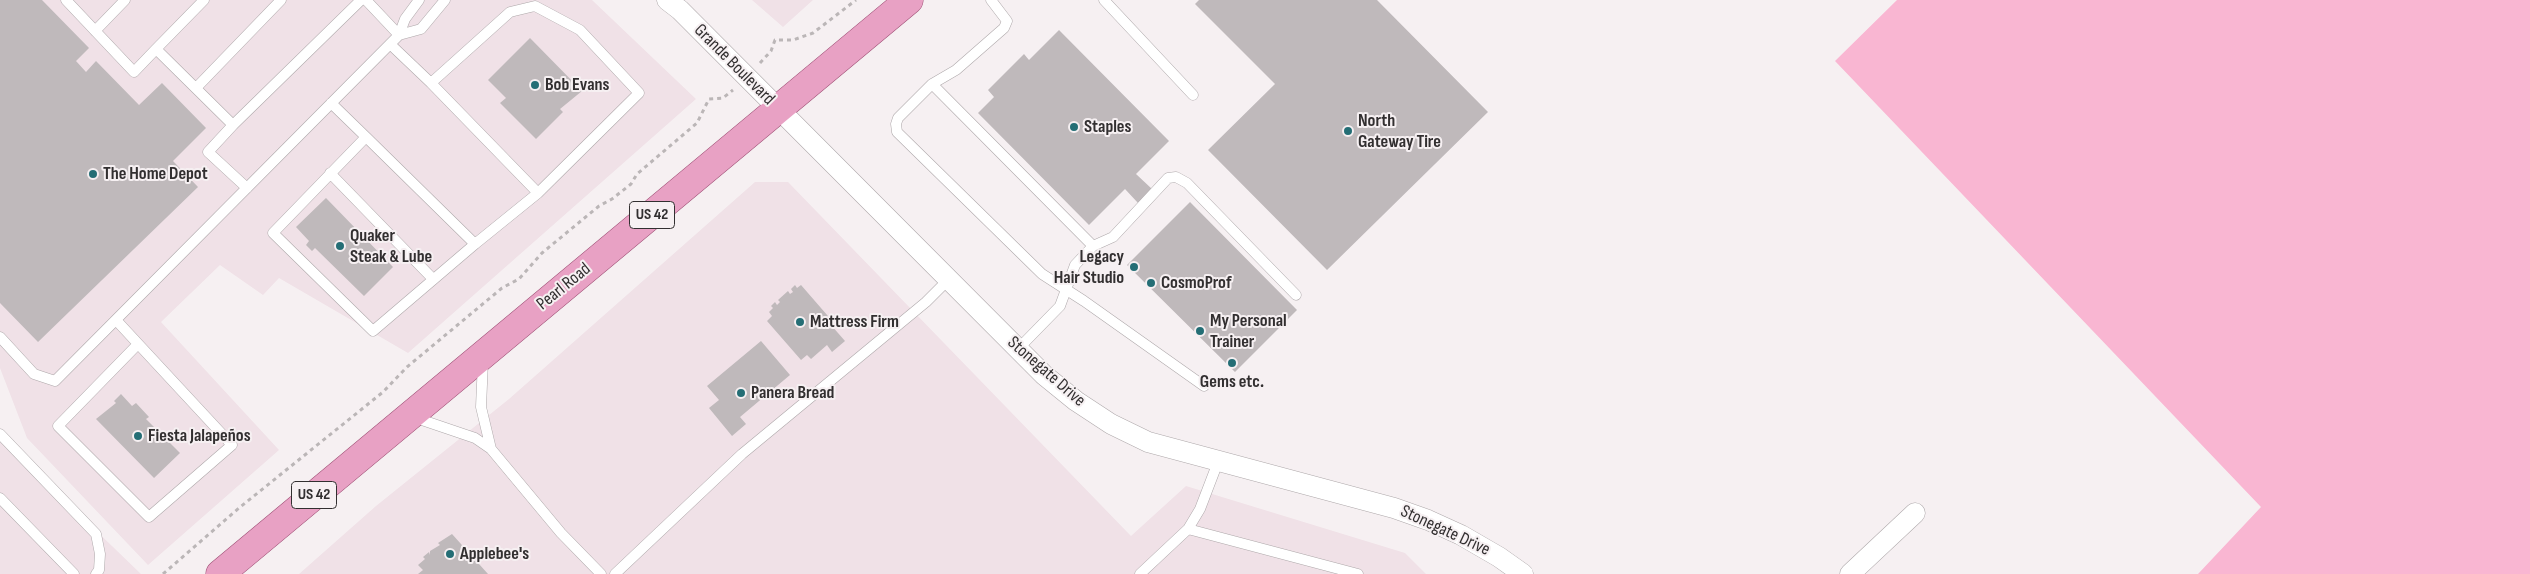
<!DOCTYPE html>
<html>
<head>
<meta charset="utf-8">
<style>
	body { margin:0 }
	canvas { display:block; background:#f6f0f2 }
</style>
</head>
<body>
<canvas width="2530" height="574"></canvas>
<script>
const c = document.querySelector('canvas').getContext('2d');
c.lineJoin = 'round';
function fillPath(path, color) {
  c.fillStyle = color;
  c.fill(path, 'evenodd');
}
function shape(rows) {
  const path = new Path2D();
  for (const r of rows) {
    path.moveTo(r[0], r[1]);
    for (let i = 2; i < r.length; i += 2) path.lineTo(r[i], r[i + 1]);
  }
  return path;
}
function strokePath(path, color, width, dash) {
  c.strokeStyle = color;
  c.lineWidth = width;
  c.lineCap = dash ? 'butt' : 'round';
  c.setLineDash(dash || []);
  c.stroke(path);
}
function label(font, color, halo, rows, align = 'center') {
  c.font = font + ' "Sofia Sans Condensed",sans-serif';
  c.lineWidth = 4;
  c.setLineDash([]);
  c.textBaseline = 'middle';
  c.strokeStyle = halo;
  c.fillStyle = color;
  for (const [text, x, y, turn = 0] of rows) {
    c.save();
    c.translate(x, y);
    c.rotate((+turn || 0) * Math.PI / 180);
    c.textAlign = isNaN(turn) ? turn : align;
    if (halo) c.strokeText(text, 0, 0);
    c.fillText(text, 0, 0);
    c.restore();
  }
}
fillPath(shape([
	[0,0,592,0,696,99,408,353,279,278,263,295,220,265,161,322,279,450,148,565,27,438,0,368],
	[752,0,813,0,783,27],
	[755,182,788,182,1131,536,1186,486,1405,553,1426,574,299,574,376,506,509,399],
	[0,438,141,574,0,574]
]), '#f0e1e7');
fillPath(shape([
	[1897,0,2530,0,2530,574,2198,574,2261,507,1835,61]
]), '#f9b6d2');
fillPath(shape([
	[0,0,42,0,89,48,76,61,86,72,96,61,139,105,162,83,206,128,173,161,198,187,38,342,0,303],
	[1199,0,1377,0,1488,112,1327,270,1208,150,1275,84,1195,4],
	[1059,30,1169,141,1136,174,1152,189,1138,203,1125,189,1089,225,978,113,994,97,988,90,1024,54,1029,60],
	[530,38,582,91,560,109,563,112,536,139,500,103,506,98,488,80],
	[326,198,393,267,364,296,315,248,312,251,306,245,309,241,296,227],
	[1190,202,1297,310,1235,372,1127,265],
	[795,285,797,288,801,285,834,323,831,325,845,341,832,352,827,345,811,359,807,355,801,360,767,321,772,316,769,312,773,308,771,306,775,302,777,305,780,302,778,300,788,291,790,294,793,292,791,289],
	[761,341,790,375,740,417,746,424,732,436,709,408,719,400,707,386],
	[121,394,132,406,136,403,149,417,146,419,180,453,154,478,96,419,116,403,114,401],
	[452,534,488,574,418,574,423,570,418,565,425,559,423,557,429,552,430,555,430,551,440,545,438,543]
]), '#bfb9bb');
const lane = shape([
	[66,0,134,72,156,49,233,125,208,152,247,188],
	[991,0,1007,21,1004,28,956,70,932,84,898,118,896,124,897,132,1042,274,1084,301,1204,386],
	[1104,0,1193,95],
	[95,31,125,0],
	[399,35,421,29,445,0],
	[399,35,405,19,419,0],
	[390,44,431,83,510,12,535,6,580,30,639,93,538,193,475,244],
	[156,49,204,0],
	[431,83,538,193],
	[932,84,1093,246],
	[196,88,281,0],
	[331,103,366,137,273,233,373,331,475,244,366,137],
	[233,125,361,0],
	[330,173,433,279],
	[116,320,232,445,149,517,58,426,138,344],
	[0,337,34,374,55,381,399,35,366,0],
	[1018,349,1060,306,1075,265,1093,246,1113,237,1168,178,1176,177,1187,183,1296,295],
	[483,361,481,407,491,449],
	[413,417,475,438,491,449,561,533,601,574],
	[0,434,96,534,100,554,99,570,96,574],
	[0,498,74,574],
	[1188,529,1358,574],
	[615,574,742,454,926,302,949,279],
	[1140,574,1188,529,1200,509,1218,462]
]);
const street = shape([
	[667,0,680,10,1044,375,1076,401,1111,424,1148,442,1394,508,1428,520,1461,535,1499,557,1523,574],
	[1850,574,1915,513]
]);
const primary = shape([
	[220,574,909,0]
]);
strokePath(lane, '#aea8aa', 11);
strokePath(street, '#aea8aa', 21);
strokePath(primary, '#9f5176', 29);
strokePath(shape([
	[760,63,771,51,775,40,793,40,813,33,856,0],
	[163,574,239,508,383,392,407,367,502,288,519,279,542,253,599,206,612,199,631,184,637,174,697,123,709,99,723,98,733,90]
]), '#bbb6b7', 3, [4, 4]);
strokePath(lane, '#fff', 10);
strokePath(street, '#fff', 20);
strokePath(primary, '#e8a1c4', 28);
for (const [x, y, r, color] of [
	[535,85,5,"#246e75"],
	[1074,127,5,"#246e75"],
	[1348,131,5,"#246e75"],
	[93,174,5,"#246e75"],
	[340,246,5,"#246e75"],
	[1134,267,5,"#246e75"],
	[1151,283,5,"#246e75"],
	[800,322,5,"#246e75"],
	[1200,331,5,"#246e75"],
	[1232,363,5,"#246e75"],
	[741,393,5,"#246e75"],
	[138,436,5,"#246e75"],
	[450,554,5,"#246e75"]
]) {
  const dot = new Path2D();
  dot.arc(x, y, r, 0, 2 * Math.PI);
  c.fillStyle = color;
  c.fill(dot);
  strokePath(dot, '#f6f0f2', 2);
}
for (const [x, y, w] of [
	[652,215,45],
	[314,495,45]
]) {
  const box = new Path2D();
  box.roundRect(x - w / 2, y - 13.5, w, 27, 4);
  c.fillStyle = '#f6f0f2';
  c.fill(box);
  strokePath(box, '#322f30', 1);
}
label('bold 16px', '#322f30', null, [
	["US 42",652,215],
	["US 42",314,495]
]);
label('18px', '#322f30', '#f6f0f2', [
	["Grande Boulevard",734,65,45],
	["Pearl Road",564,287,-39],
	["Stonegate Drive",1046,372,41],
	["Stonegate Drive",1445,531,25]
]);
label('bold 18px', '#322f30', '#f6f0f2', [
	["Bob Evans",545,85],
	["North",1358,121],
	["Gateway Tire",1358,142],
	["Staples",1084,127],
	["The Home Depot",103,174],
	["Quaker",350,236],
	["Steak & Lube",350,257],
	["Legacy",1124,257,"right"],
	["Hair Studio",1124,278,"right"],
	["CosmoProf",1161,283],
	["My Personal",1210,321],
	["Trainer",1210,342],
	["Mattress Firm",810,322],
	["Gems etc.",1232,382,"center"],
	["Panera Bread",751,393],
	["Fiesta Jalapeños",148,436],
	["Applebee's",460,554]
], 'left');
</script>
</body>
</html>
